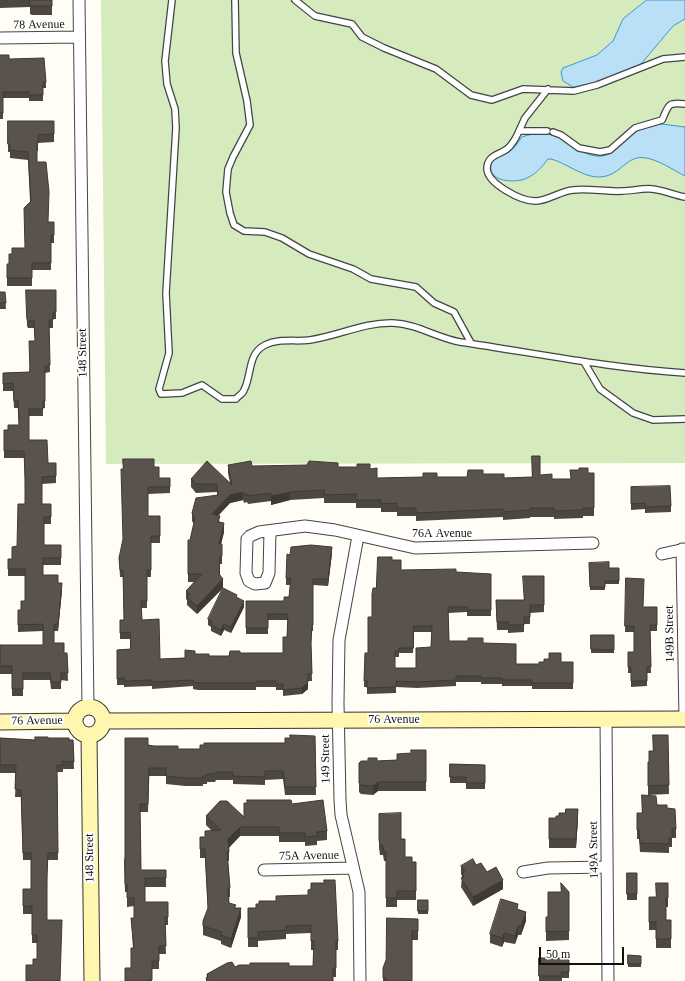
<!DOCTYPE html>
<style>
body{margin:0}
#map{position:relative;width:685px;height:981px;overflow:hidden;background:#fffdf5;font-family:"Times New Roman",serif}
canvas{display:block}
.scale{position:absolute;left:539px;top:947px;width:85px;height:18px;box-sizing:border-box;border:2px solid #111;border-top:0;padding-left:5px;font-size:12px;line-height:14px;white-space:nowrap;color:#111;-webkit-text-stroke:3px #fff;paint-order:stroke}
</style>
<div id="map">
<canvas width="685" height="981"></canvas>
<div class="scale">50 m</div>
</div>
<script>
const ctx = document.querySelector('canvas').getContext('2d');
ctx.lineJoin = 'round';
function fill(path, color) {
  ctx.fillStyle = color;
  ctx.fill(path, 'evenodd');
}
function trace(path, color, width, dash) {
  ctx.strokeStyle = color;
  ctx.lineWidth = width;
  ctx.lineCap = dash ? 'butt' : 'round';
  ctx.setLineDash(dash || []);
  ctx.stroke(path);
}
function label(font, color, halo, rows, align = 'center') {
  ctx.font = font + ' "Times New Roman",serif';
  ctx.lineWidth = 4;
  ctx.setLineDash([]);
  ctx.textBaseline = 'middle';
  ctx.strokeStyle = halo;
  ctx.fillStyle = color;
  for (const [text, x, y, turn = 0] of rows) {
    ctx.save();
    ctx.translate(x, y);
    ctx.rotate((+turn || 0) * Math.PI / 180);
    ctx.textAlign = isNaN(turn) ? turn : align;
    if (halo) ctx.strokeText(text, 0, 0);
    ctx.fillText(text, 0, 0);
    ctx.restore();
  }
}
fill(new Path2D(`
 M101 0H685V463L106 464Z`), '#d5ebbd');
const water = new Path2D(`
 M647 0H685V19L673 26 641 64 619 74 592 83 573 87 563 81 561 72 563 68 597 55 613 41 623 19Z
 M661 124 685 127V176C673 170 659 160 646 158 625 154 621 178 597 177 581 176 566 163 551 159H548C542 167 536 174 527 178 516 184 484 182 492 162 496 155 504 155 510 151 516 147 518 142 522 137 533 133 546 132 558 137 573 144 585 158 603 156 616 154 622 140 632 134 640 128 651 127 661 124Z`);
fill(water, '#b9e0f7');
trace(water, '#3f96cf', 1);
const lane = new Path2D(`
 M172 0 165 61 167 84 175 109 176 128 166 293 169 353 159 389 161 394 182 393 202 385 222 399H236C238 396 243 394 244 390 252 376 247 354 265 345 279 338 295 342 310 340 338 336 365 322 393 323 417 324 437 338 460 342 535 353 609 368 685 373
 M235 0 236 53 247 101 250 125 233 157 228 169 226 192 230 213 234 225 244 231 265 232 282 238 309 254 353 269 371 279 416 287 434 303 454 312 471 343
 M295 0 315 16 352 24 362 37 384 48 436 69 471 95 492 100 523 89 574 91 597 85 663 59 685 57
 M519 131 525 118 548 89
 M547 131H519C516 138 513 144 507 149 499 155 487 155 487 169 488 184 521 201 535 201 548 201 560 191 573 190 589 188 606 192 622 191 632 191 642 188 652 189 663 190 674 195 685 197
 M553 132 561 135 579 148 600 152 610 150 635 128 662 120C669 105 667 102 685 104
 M584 362 600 389 633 413 653 420 685 419`);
const street = new Path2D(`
 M79 0 88 706
 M0 38 79 37
 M270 531 269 573 265 583 255 584 249 581 246 573 247 539 250 536 259 532 305 526 335 530 415 548 593 543
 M358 536 339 640 338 703 340 800 341 815 359 892 360 981
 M682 549 685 719
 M662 554 685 549
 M606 719 608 981
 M264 870 353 868
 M523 872 548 868 607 867`);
const secondary = new Path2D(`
 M75 721a14 14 0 1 1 28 0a14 14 0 1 1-28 0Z
 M103 721 685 719
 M0 722 74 721
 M89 735 92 981`);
trace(lane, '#444', 8);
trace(street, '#444', 13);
trace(secondary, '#333', 17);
trace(lane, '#fff', 5.5);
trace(street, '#fff', 11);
trace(secondary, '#fff6b0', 15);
fill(new Path2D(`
 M0 0H52V15H32L30 14V7L0 8Z
 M0 55 9 59 46 82V88H43V101H29V98H3V119H0Z
 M8 121H54V142L38 143V151H37V162L48 222H54V243H51V270H32V286H7V264H9L12 254 25 248 30 201 28 160 10 158V152H8Z
 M26 290H56V319H53V328H49L50 372 45 373V408H43V416H29V440L48 463H56V483L42 484V504H51V524H44V545H61V565H43V575L58 583 62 590 58 631H54V643L64 653H67L68 681 61 680V689H51L50 680H23V696H12V674H0V645H43V631L18 632V610H21L25 601V576H8V559H12L17 546 25 504V484L24 458H4V430H8L19 425 18 408H14L13 391H3V373L29 372 35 341 34 328H28L27 326Z
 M0 292H5L6 309H0Z
 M228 465 252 466 338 467 370 469 377 478 467 477 483 474 504 478 532 477 540 475 552 479H570L588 473H594V516H583V518L554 519V517H530V518L503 520V517L416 521V516H397V512H381V508H356V503H324V498L290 500 271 505V501L248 504 247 502 244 503 243 500 230 503 218 516 220 523 224 532 221 544H222V564H220V574L223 588 197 614 187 605V600L186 599V591L194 582H188V540H190L194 524 192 521V513L217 495V492L196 493 191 487V479L230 483 228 473Z
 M154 467 159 478H170V493L148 494V516H160V543H151V577H147V608H141L142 620 160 659 185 658 195 654 209 656H229L240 653H283L287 637 288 620H268V634H246V601H284L289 597 290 585H286V578L332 553 328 586 313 585V631H312L311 645 312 681H308V689L302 694 283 696V690H276V687H256V690H198L193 689V686L152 689V686L124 687V685H117V650L130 649V639H120V620H124L123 577H120L119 558Z
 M631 487 671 506V512L645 513V509L631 510Z
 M392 560 401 570 491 574V616H467V612L448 613 449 641 483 643 516 664H539L561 662H573V689H532V686H502V684H481V682H456V686L417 688 396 687V693L367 694V687H364L365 653H368L372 617 376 588ZM414 632H432L431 647 416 668H395V657H399V653H413Z
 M589 563 609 568H619V584H605V590H590Z
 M626 578 643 607H657V631H650L651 673H647V686L631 687V673H628V652H634V632H625Z
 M237 597 244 607 231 633 224 630 221 636 211 631V627L208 625V619Z
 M496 600 544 605V612L530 613V624H524V632L508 633V630H497Z
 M591 635H614V653H591Z
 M668 735 669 794 648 795V762H649L653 751Z
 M315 736 316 795H285L283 779 265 780V785L233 784V780H216L215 782H207V784H203V786H185L166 784V776H149L148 812H140L141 870H166V887H145V902H168V925H165L166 954H159V969H152V981H125L131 968 133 948 131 918H134V906L127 907V892H125L124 861 148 745 178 749H200L285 743Z
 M0 738 35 740 48 738 73 740 74 769H63V772H57L58 860H48L47 883V920H62L33 965 37 959V943H32V914H23V889H31V860H23L21 797H15L16 773H0Z
 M426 750V791H378L373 795 361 794 359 792V763L377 761 397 760 411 753Z
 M450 764 485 765V789H466V783H450Z
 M292 804 327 831V840L317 841V845L305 846V842H279V836H240L229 848V861H228L230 888V897H228L229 903 236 908 241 917 231 948 221 944V941L203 935V921L208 909 205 858H200V837H205L212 831 206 825V816L244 817Z
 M657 805 667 808 676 829V838H672V847H669V853L640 852 639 839H637V830L642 813Z
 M379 814 401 839 405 857 412 862H416V900H397V907H386V861H384L383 855H380L379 848Z
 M549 818H578L576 848H549Z
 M476 865 487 872 503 889 473 906 461 887 462 876 461 874V866Z
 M627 873H637V900H627Z
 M668 883V907H666V920H671V948H656V930H649V897H656Z
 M569 892V940L546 941V917H548Z
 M418 900H428V914H418Z
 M276 901 338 941V950H336V977H333V981H206L207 974 235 967 313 966 314 950H311V933L286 934V939L258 941V947H248V908H256L259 904Z
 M518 909 526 921 521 935H518L515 944 504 942 502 947 490 943V934Z
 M418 919V940H412V981H383V968Z
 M628 955 641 956V967H628Z
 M539 958 569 960V978H562V981H539Z`), '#4d4742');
fill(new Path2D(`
 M243 492V500L230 503 212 522V514L230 495Z
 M290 492V500L271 505V496Z
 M224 523V532L219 552V544Z
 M332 547V553L328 586V579Z
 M223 579V588L197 614V606Z
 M62 583V590L58 631V624Z
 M244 601V607L231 633V627Z
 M224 624V630L221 636V630Z
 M308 682V689L302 694V688Z
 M378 782V791L373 795V786Z
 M578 809V818L576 848V839Z
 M240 827V836L228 848V839Z
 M503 880V889L473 906V897Z
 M241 908V917L231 948V939Z
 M526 912V921L521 935V926Z
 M518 926V935L515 944V936Z
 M504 933V942L502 947V938Z`), '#3f3936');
const building = new Path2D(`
 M30 0H52V6H32L30 5Z
 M0 55H9V59L44 58 46 82H43V95H29V92H3V113H0Z
 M8 121H54V134L38 135V143H37V162H46L49 192 48 222H54V235H51V263H32V278H7V264H9V254H12V248H25L24 208 31 201 28 152 10 150V144H8Z
 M26 290H56V312H53V320H49L50 365 45 366V401H43V409H29V440H47L48 463H56V476L42 477V504H51V517H44V545H61V558H43V575H58V583H62L58 624H54V643H64V653H67L68 673H61V682H51L50 673H23V689H12V666H0V645H43V624L18 625V610H21V601H25V569H8V559H12V547L17 546 18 504H25V477L24 451H4V430H8V425H19L18 401H14L13 383 3 384V373L30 372 29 341H35L34 321H28L27 319Z
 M0 292H5L6 303H0Z
 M532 456H540V475L552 474V479H571L570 470H579V468H588V473H594V508H583V510L554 511V508H530V510L503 512V509L416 513V508H397V503L381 504V500H356V494L324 495V490L290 492 271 496V493L248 496 247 494H244L243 492 230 495 212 514 220 516 218 522 224 523 219 544H222V556H220L219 574 223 579 197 606 187 597 190 594 186 591 202 574H188V540H190L195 518 192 513 196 498 218 495 217 484H196L191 479 207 461 232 485 228 465 251 461 252 466 307 465 309 461 338 463V467H357V464H370V469L377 468V478L423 477V473H437V477H467L468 470H483V474H504V478L532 477Z
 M123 459H154V467H159V478H170V487H148V516H160V536H151V570H147V601H141L142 620 159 619 160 659 185 658V650L195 651V654H209V656H229L230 651H240V653H283V637H287L288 614H268V628H246V601H284V597H289L291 578H286L287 554 290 555 291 547 311 545 332 547 328 579H313V625H312L311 642 312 674H308V682L302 688 283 690V684H276V681H256V683H198L193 682V680L152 682V680L124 681V678L117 679V650L131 649 130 632 120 633V620H124L123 570H120L119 558 123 539 121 469H123Z
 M670 486 671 506 645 507V503L631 504V487Z
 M378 557H392V560H401V570L456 569V572L491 574V610H467V607H448L449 641H468V638H483V643L516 644V664H539V662H544V659H549V653H561V662H573V683H532V680H502V678H481V676H456V680L417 682 396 681V687L367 688V681H364L365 653H368V617H372V594L373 588H376ZM414 626H432L431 647 416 648V668H395V651H399V648H413Z
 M609 562V568H619V581H605V587H590L589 563Z
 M523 576H544V605H530V617H524V625H508V622H497L496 600H524Z
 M626 578 644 579 643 607H657V625H650L651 667H647V681H631V667H628V652H634V626H625Z
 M223 588 237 595 236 597 244 601 231 627 224 624 221 630 211 625 212 621 208 619Z
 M591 635H614V650L591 649Z
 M290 735 315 736 316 787H285L283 771H265V777L233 776V772H216L215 774H207V776H203V778H185L166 776V768H149L148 804H140L141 870H166V878H145V902H168V917H165L166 946H159V961H152V980H147V981H125V968H131V948H134L131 918H134V898H127V884H125V738H148V745L153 746H178V749H200V745H204V743H285V738H290Z
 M653 735H668L669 785 648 786V762H649V751H653Z
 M35 737H48V738H69V740H73L74 762 62 761 63 765H57L58 853H48L47 875V920H62L60 981H26V965H33V959H37V935H32V906H23V889H31V853H23L21 790 15 789 16 765H0V738L35 740Z
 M411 750H426V782H378L373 786 361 785 359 783V763L361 761H368V758H377V761L397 760V754L411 753Z
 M450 764 485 765V783H466V777H450Z
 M642 795 656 796 657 805H667V808L675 809 676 829H672V838H669V844L640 843 639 830H637V813H642Z
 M247 800H291L292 804 323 800 327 831 317 832V836L305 837V833H279V827H240L228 839 229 852H227L230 888H228L229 903 236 905 234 908H241L231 939 221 935 222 932 203 926V921L208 908 205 849H200V837H205V831L221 830 206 816 220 801H227L244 817V803H247Z
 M566 809H578L576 839H549V818H556V816H559V813H565Z
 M401 813V839H405V857H412V862H416V891H397V898H386V852H384L383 846H380L379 839V814Z
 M473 859 476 865 481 863 487 872 496 867 503 880 473 897 461 878 464 877 462 874 465 872 461 866Z
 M627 873H637V894H627Z
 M324 880H335L338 941H336V968H333V981H207L206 978 208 977 207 974 227 963 232 962 235 967 239 965H250V963H289V966H313L314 941H311V925L286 926V930L258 932V938H248V908H256V904H259V901H276V896L308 895V890L311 889V883H324Z
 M561 883 569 892V931L546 932V917H548V892H561Z
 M656 883H668V898H666V920H671V939H656V922H649V897H656Z
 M501 899 518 904 517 909 526 912 521 926H518L515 936 504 933 502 938 490 934Z
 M418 900H428V911H418Z
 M387 918 418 919V931H412V981H386V978H383V968L386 960Z
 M628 955 641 956V964H628Z
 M539 958H562L569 960V972H561L562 976H539Z`);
fill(building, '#5a524d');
trace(building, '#3f3936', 1);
label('12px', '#111', '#fff', [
 ["78 Avenue",39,25,-1],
 ["148 Street",83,353,-91],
 ["76A Avenue",442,534],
 ["149B Street",670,634,-91],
 ["76 Avenue",394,720],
 ["76 Avenue",37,721,-1],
 ["149 Street",326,759,-91],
 ["149A Street",594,850,-91],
 ["75A Avenue",309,856,-1],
 ["148 Street",90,858,-91]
]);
</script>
